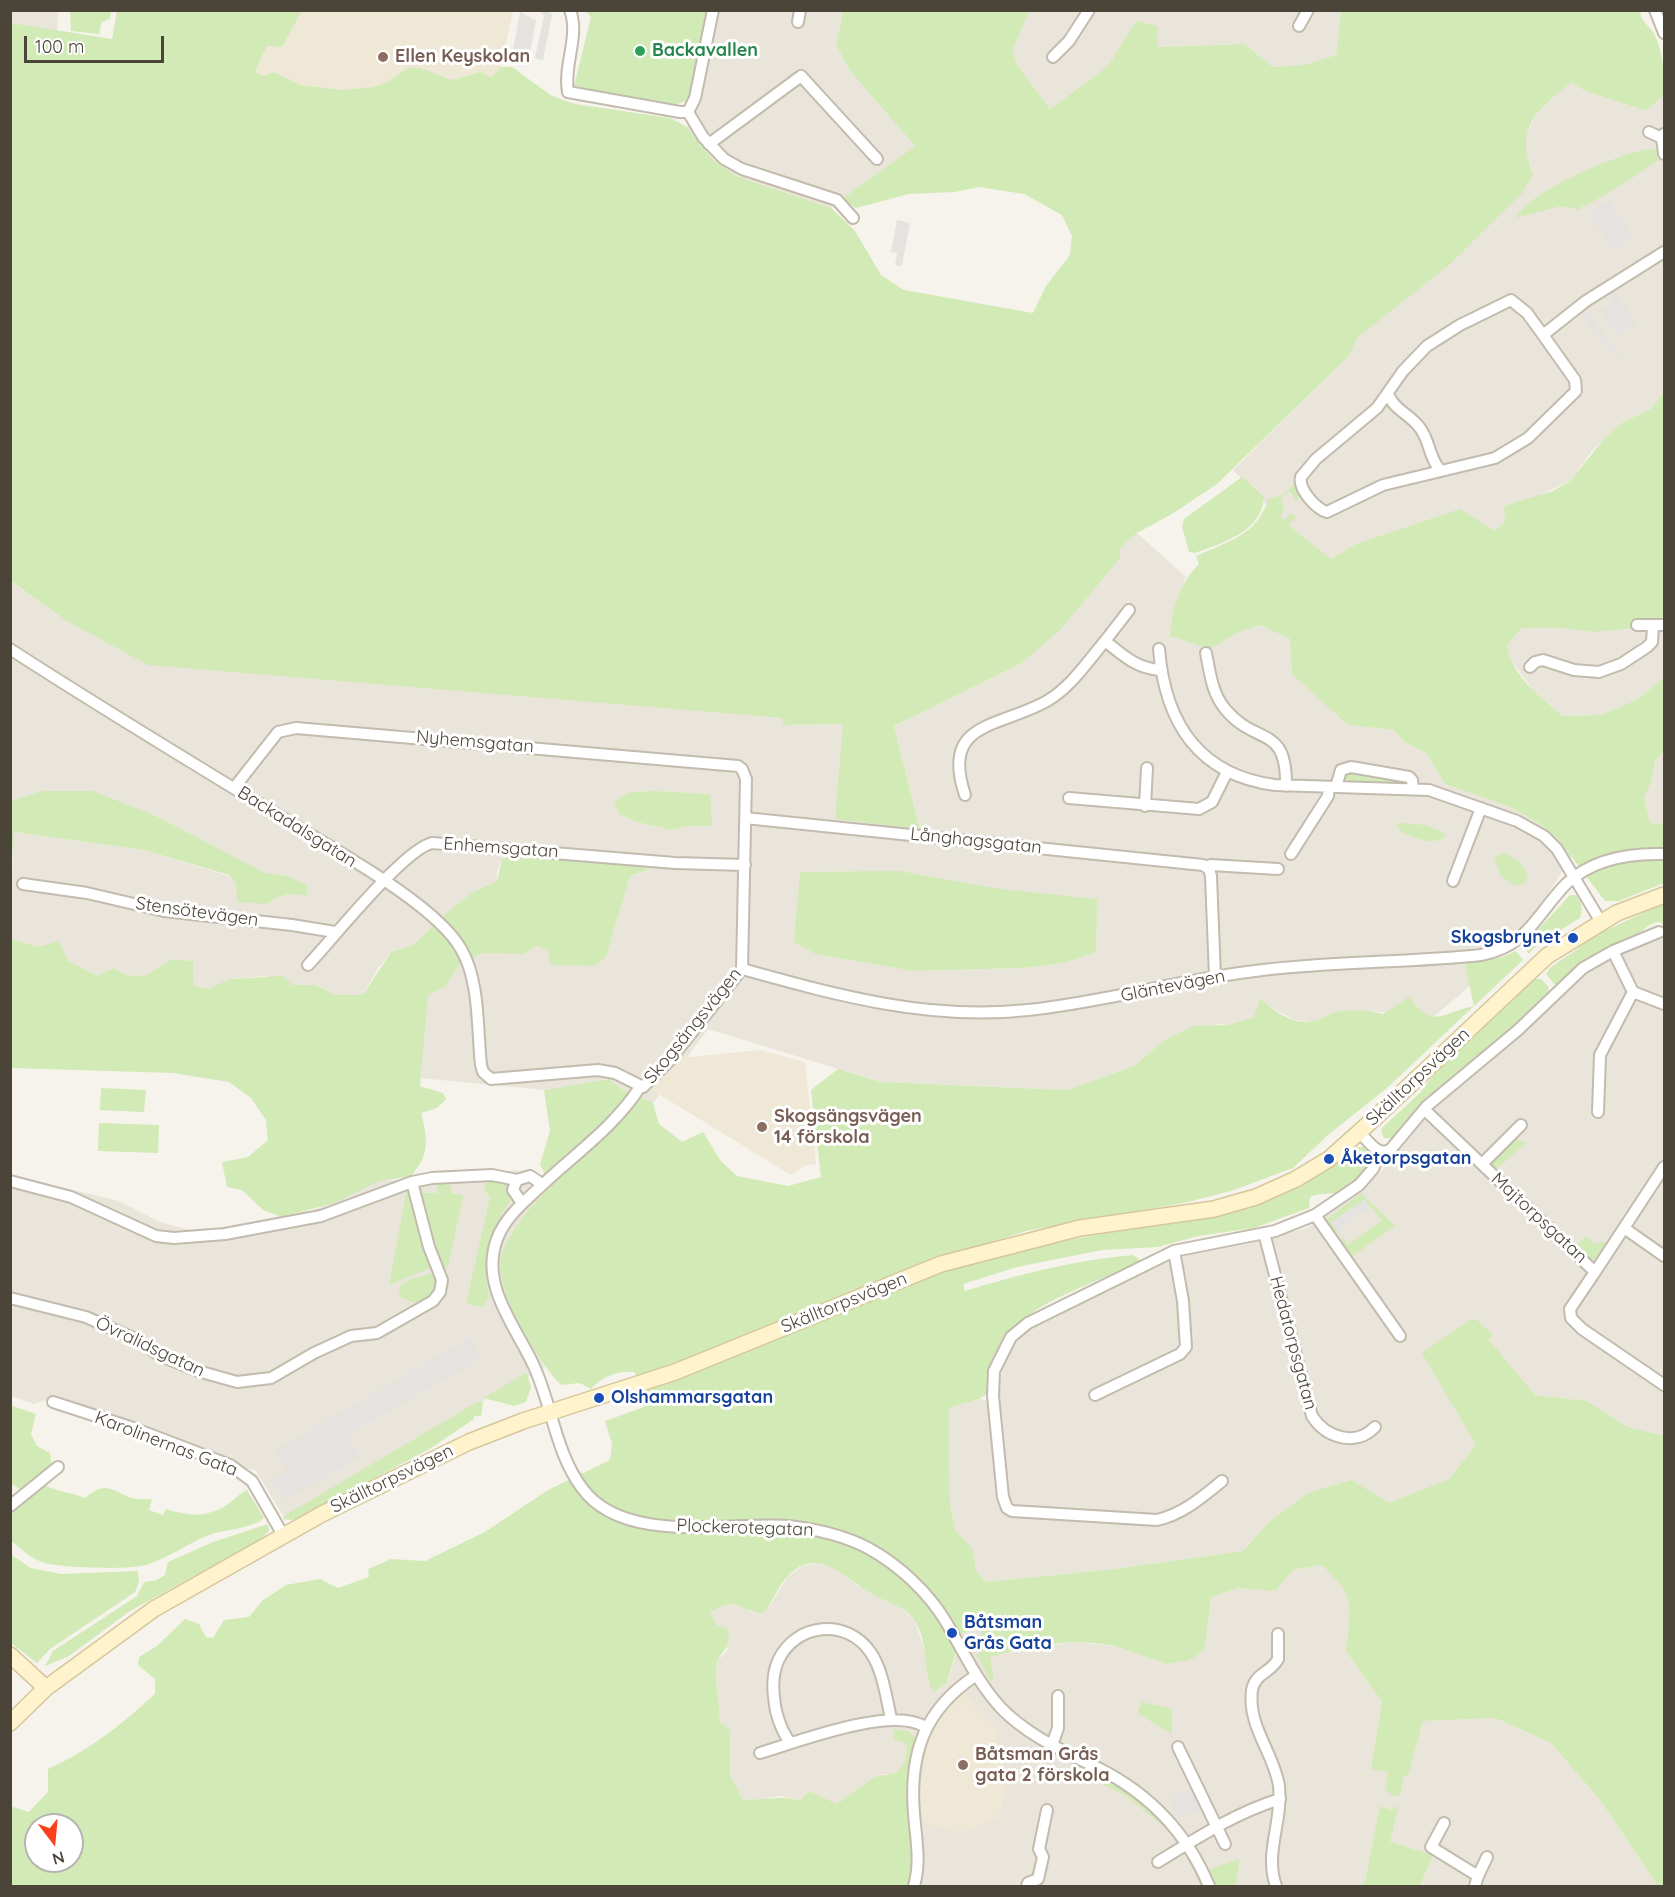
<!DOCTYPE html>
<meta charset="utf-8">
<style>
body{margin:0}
#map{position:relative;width:1675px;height:1897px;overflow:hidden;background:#f6f3ec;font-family:Quicksand,sans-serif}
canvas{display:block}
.frame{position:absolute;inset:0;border:12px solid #4b4439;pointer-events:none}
.north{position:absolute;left:24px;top:1813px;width:60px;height:60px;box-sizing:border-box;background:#fff;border:2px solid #b7b4b0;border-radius:50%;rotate:164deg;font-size:16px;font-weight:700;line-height:24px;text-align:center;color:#4b4439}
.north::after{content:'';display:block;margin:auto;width:21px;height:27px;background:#fc3f1d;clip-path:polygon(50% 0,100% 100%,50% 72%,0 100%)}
.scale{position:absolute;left:24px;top:36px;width:140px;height:27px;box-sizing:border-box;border:3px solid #4b4439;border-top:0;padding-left:8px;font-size:18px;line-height:21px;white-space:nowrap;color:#4b4439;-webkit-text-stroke:4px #fff;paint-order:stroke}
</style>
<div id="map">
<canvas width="1675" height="1897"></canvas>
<div class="frame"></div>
<div class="north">N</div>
<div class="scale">100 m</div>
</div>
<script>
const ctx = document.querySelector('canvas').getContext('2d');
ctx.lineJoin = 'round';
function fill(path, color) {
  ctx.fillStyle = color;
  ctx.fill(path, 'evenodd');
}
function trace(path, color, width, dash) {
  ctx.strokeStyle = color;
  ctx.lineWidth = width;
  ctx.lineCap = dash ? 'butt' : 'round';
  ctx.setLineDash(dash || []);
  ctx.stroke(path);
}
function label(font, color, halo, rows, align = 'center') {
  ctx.font = font + ' Quicksand,sans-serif';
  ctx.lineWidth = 6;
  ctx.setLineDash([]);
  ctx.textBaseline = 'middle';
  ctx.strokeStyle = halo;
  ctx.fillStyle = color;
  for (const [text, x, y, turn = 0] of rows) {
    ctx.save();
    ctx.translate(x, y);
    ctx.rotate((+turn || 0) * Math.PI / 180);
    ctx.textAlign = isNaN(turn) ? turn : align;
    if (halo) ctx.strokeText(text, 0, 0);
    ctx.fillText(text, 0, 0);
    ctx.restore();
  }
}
fill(new Path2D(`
 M10 11H58L57 31 11 23Z
 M717 11H843L836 45 850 71 915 146 831 208 736 176 712 159 687 127 693 114Z
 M1029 11 1341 10V11L1336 55 1303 65 1273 67 1244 44 1158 47 1137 21 1108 66 1050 109 1017 65 1013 50Z
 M1571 81 1585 91 1645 111 1664 95V392L1651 409 1621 423 1591 452 1571 480 1534 498 1494 531 1356 544 1331 559 1293 532 1233 470 1348 357 1358 337 1395 306 1533 174 1525 153 1526 134 1540 108Z
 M1137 533 1186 577 1176 601 1210 649 1237 633 1260 625 1290 639 1348 725 1394 730 1404 742 1426 753 1445 784 1510 807 1540 824 1558 839 1572 855 1530 923 1507 943 1470 986 1432 1018 1420 1013 1340 1011 1313 1022 1295 1020 1270 1007 1254 1017 1228 1025 1218 1024 1163 1041 1134 1066 1067 1090 881 1082 708 1029 653 1103 623 1090 609 1079 544 1090 420 1078 427 995 446 986 459 965 483 953H524L536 946 547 950 606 957 630 876 647 871 643 867 512 855 502 859 497 870V881L473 892 451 909 413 945 391 952 378 968 363 995H335L316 985H292L265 976 229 979 209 989 194 986 193 961 172 959 147 975 129 976 113 968 98 976 38 947 11 939 13 832 144 850 229 876 266 904 276 898 289 894H306L307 885 288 876 265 874 156 816 42 791 11 801 10 581 65 620 537 696 782 718 783 725 843 724 920 828 894 726 1022 663 1120 548ZM656 791 710 794 690 826 671 830 637 822 619 814 628 792ZM800 872 1097 900 1095 952 1064 963 1024 968 912 971 815 954 795 943Z
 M1664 621V678L1636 700 1601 715 1563 716 1533 690 1509 658 1507 645 1522 628H1560L1595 632 1637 628Z
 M1664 751V824L1650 823 1644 798 1652 780 1655 761Z
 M1664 934V1436L1628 1427 1587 1401 1535 1395 1476 1445 1449 1479 1389 1503 1352 1480 1268 1523 1243 1551 1114 1569 986 1582 976 1571 971 1548 956 1531 950 1505 949 1408 979 1399 999 1402 1000 1379 1008 1352 1026 1331 1120 1282 1184 1256 1248 1244 1307 1228 1345 1203 1379 1174 1440 1102 1527 1031 1562 994 1594 968 1629 949Z
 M518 1170 540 1196 510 1238 508 1303 545 1368 461 1413 285 1519 256 1471 58 1396 34 1404 11 1396V1175L119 1201 160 1222 198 1232 314 1210 380 1181Z
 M819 1564 837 1568 857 1585 899 1606 915 1621 927 1658 928 1682 948 1683 961 1633 982 1627 981 1658 1072 1642 1115 1646 1167 1664 1205 1649 1211 1597 1239 1588 1275 1590 1293 1570 1321 1565 1339 1580 1351 1600 1346 1651 1382 1702 1408 1776 1423 1721 1495 1718 1551 1743 1600 1800 1658 1886H1420L1433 1855 1374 1838 1365 1881 1360 1886H1236L1240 1860 1213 1868 1209 1872 1214 1886H909L913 1853 908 1803 909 1731 893 1729 907 1744 905 1762 896 1774H884L864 1784 837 1804 810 1791 800 1800 780 1796 757 1800 742 1799 730 1774V1731L720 1722 716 1673 718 1660 728 1650 710 1612 722 1605 740 1604 751 1612 770 1606 787 1577 804 1565Z`), '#eae5da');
fill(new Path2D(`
 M302 11H513L501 67 491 77 481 72 452 80 421 68 409 67 389 81 373 87 341 90 300 85 274 72 264 76 255 73 267 46 282 47Z
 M760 1050 805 1062 816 1164 807 1165 791 1175 652 1090 680 1058Z
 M964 1693 995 1727 1006 1783 999 1818 960 1833 922 1822 920 1789 930 1729 944 1710Z`), '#efe8d6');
fill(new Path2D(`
 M70 11V10L111 11 110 19 102 22 99 34 71 31Z
 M117 11H302L282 47 267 46 255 72 264 76 274 72 300 85 341 90 373 87 389 81 409 67 421 68 452 80 481 72 491 77 501 67H512L552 96 575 104 670 118 687 127 712 159 736 176 831 208 855 231 881 275 904 290 1033 313 1046 286 1070 255 1072 236 1062 215 1024 194 979 187 955 192 909 194 856 208 842 199 915 146 850 71 836 45 843 11H1029L1013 50 1017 65 1050 109 1108 66 1136 21 1157 26 1158 47 1244 44 1273 67 1303 65 1336 55 1341 11H1640C1641 22 1649 25 1654 34 1664 53 1664 74 1664 95L1646 111 1585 91 1571 82C1537 111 1514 126 1533 174L1522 193 1450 264 1358 337 1348 357 1217 484 1172 514 1137 533 1120 548V558L1061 629 1022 663 894 726 920 829 835 819 843 724 783 725 782 718 148 665 65 620 11 581V23L112 39Z
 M586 11H706L688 100 673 106 574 86 591 17Z
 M1643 150 1655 149 1658 160C1633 179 1609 192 1584 207L1580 206V210L1561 206 1516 218C1531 190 1612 157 1643 150Z
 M1664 392V621L1637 628 1595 632 1560 628H1522L1507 645C1511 676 1540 696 1563 716L1601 715 1636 700 1664 678V751L1655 761 1652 780 1644 798 1650 823 1664 824V883L1619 901H1605L1558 839 1540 824 1510 807 1445 784 1426 753 1404 742 1394 730 1348 725 1292 674 1290 639 1260 625 1237 633 1210 649 1170 636C1172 608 1179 584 1199 564L1196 556C1227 542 1258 535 1268 499L1283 495 1294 485 1303 495 1296 500 1290 491 1281 498 1284 510 1280 516 1284 520 1292 513 1296 518 1288 525 1331 559 1356 544 1460 509 1494 531 1505 522 1504 506 1553 491 1571 480 1604 439 1621 423 1651 409Z
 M1242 477 1264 497C1262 532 1222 543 1195 553L1189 552 1182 527 1184 519Z
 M1343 771 1405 779 1406 783H1344Z
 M42 791H93L156 816 265 873 288 876 307 885V895L289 894 276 898 266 904 237 902 236 883 229 875 144 850 14 832 11 870V801Z
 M656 791 710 794 712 826H690L671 830 637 822 619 814 614 802 629 792Z
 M1403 823 1425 825 1444 832 1445 837C1433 846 1410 838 1398 829V824Z
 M1504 853 1520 862 1528 875 1524 884 1513 885 1500 875 1494 857Z
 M512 855 643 867 648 870 630 876 606 957 594 966 551 965 547 950 536 946 524 954 483 953 459 965 446 986 428 995 420 1086 443 1093 446 1099 437 1108 421 1113C428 1140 430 1154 411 1176L380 1181 334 1203 281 1217 263 1210 242 1190 227 1187 222 1162 248 1157 268 1140 266 1120 251 1098 229 1082 173 1073 11 1068V939L38 947 59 941 68 961 98 976 113 968 129 976 147 975 172 959 193 961 194 986 209 989 229 979 283 976 292 985H316L335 995H363L391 952 413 945 451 909 473 892 497 881 502 859Z
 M899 871 1000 889 1097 899 1096 952 1064 963 1024 968 912 971 815 954 794 942 800 872Z
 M1570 895H1576C1582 902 1583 909 1580 918L1538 944 1529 954 1523 946Z
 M1664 903V926L1660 922C1648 922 1645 931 1636 935 1602 952 1584 958 1556 986L1546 974 1551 967 1579 948V943Z
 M1516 951 1523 960 1387 1088 1328 1135 1293 1168 1231 1191 1188 1202 1026 1231 952 1255H990L1195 1216 1337 1161 1354 1147H1364L1371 1153C1372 1168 1355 1188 1341 1192 1330 1195 1321 1192 1310 1197L1309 1208 1254 1228 1198 1236 1158 1247 1102 1250 1017 1267 963 1284 965 1291C1020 1274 1076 1260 1133 1255L1140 1260C1076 1296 991 1305 987 1394L979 1399 949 1408 950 1505 956 1531 972 1548 976 1571 986 1582 1114 1569 1243 1551 1268 1523 1308 1493 1352 1480 1389 1503 1449 1479 1476 1445 1422 1353 1470 1320 1476 1319 1493 1335 1488 1339 1535 1395 1587 1401 1628 1427 1664 1436V1886H1658L1600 1800 1551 1743 1495 1718 1423 1721 1408 1776H1404L1400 1796H1394L1385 1790 1388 1772 1371 1769 1382 1702 1346 1651C1350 1607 1358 1596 1321 1565L1293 1570 1275 1591 1239 1588 1211 1597 1205 1649 1190 1660 1167 1664 1115 1646 1093 1643 1071 1642 1031 1647 990 1657 994 1677 991 1682 977 1655 981 1651V1627L961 1633 947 1683 933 1692C922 1671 929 1643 915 1621 905 1605 884 1602 869 1592 843 1576 815 1544 785 1579 776 1590 773 1603 763 1613 737 1611 740 1595 710 1612L717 1626 727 1628C733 1650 722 1647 717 1663 714 1676 720 1706 720 1722L730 1730V1774L742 1799C765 1801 777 1795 800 1800L810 1791 837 1804 874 1777 896 1773 905 1762 907 1744 894 1739 893 1729 909 1731 915 1738 908 1803 914 1873 909 1886H11L10 1806 29 1812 48 1792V1769C89 1751 122 1724 155 1694V1679L138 1665 139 1657 157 1646 185 1619 199 1624 206 1637 213 1638 224 1620 249 1617 262 1601 286 1585 320 1579 338 1588 369 1577 368 1569 391 1559 425 1561 485 1532 548 1490 610 1460 612 1444 605 1421 644 1407 641 1381 634 1372C618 1370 601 1377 591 1389L580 1383 561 1385C538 1361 494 1292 501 1258 505 1236 535 1201 551 1186L540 1164 550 1131 544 1090 609 1079 623 1090 653 1103 659 1124 682 1142 703 1132 720 1160 737 1176 788 1186 821 1177 811 1090 838 1069 881 1082 1067 1090 1134 1066 1163 1041 1193 1026 1228 1025 1254 1017 1260 998C1273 1011 1295 1026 1314 1021 1323 1019 1332 1012 1341 1011 1355 1009 1369 1011 1383 1014L1409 997C1432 1030 1441 1013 1474 1006L1465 964 1502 957ZM36 1825H72V1861H36Z
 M1532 979H1541L1548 986 1549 994C1498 1043 1440 1082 1394 1138H1384L1381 1130 1383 1127 1420 1093 1439 1067Z
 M101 1088 146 1090 144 1112 100 1110Z
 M99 1123 159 1125 158 1153 98 1151Z
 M1514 1138 1527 1143 1496 1169 1490 1163Z
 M493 1179 508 1185 510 1201C486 1237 483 1256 489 1298L483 1307 466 1304 490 1197 484 1190 487 1183Z
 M437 1183 450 1185 452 1193 463 1196 448 1267 430 1268 389 1285 407 1188 420 1184 423 1193H437Z
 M1361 1193 1395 1226 1351 1257 1340 1240 1343 1238 1348 1245 1382 1220 1364 1200 1332 1223 1338 1231 1335 1233 1326 1220Z
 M1586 1236 1595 1244 1605 1242 1608 1245 1598 1259 1590 1260 1575 1246Z
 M435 1272 440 1282C431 1301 419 1309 399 1296L400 1286 409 1280Z
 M524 1374H527L531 1387 526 1402 514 1406 484 1398Z
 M477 1402H483L481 1416H474V1419L431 1448 303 1517 291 1520 283 1519 284 1516Z
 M10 1405 36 1414 31 1434 37 1446 50 1453 52 1468 23 1492 14 1485 11 1487Z
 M43 1484C54 1491 70 1492 85 1498 104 1483 108 1487 128 1497 135 1500 145 1499 152 1499L149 1510 163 1515 166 1509C188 1516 206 1518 227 1505 234 1500 240 1493 247 1490L264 1518C251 1529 228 1529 212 1534 189 1542 169 1558 146 1565 129 1570 62 1568 45 1563 31 1559 22 1549 11 1541L10 1509Z
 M268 1524 269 1531 260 1540 130 1611 69 1656 45 1666 53 1651 137 1596 144 1582 157 1580 165 1575 168 1562 213 1542Z
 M10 1554 31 1568 61 1574 138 1571 139 1582 135 1592 50 1649 37 1663 11 1643Z
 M1142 1702 1172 1709V1734L1137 1713Z
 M1077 1764 1137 1797 1166 1825 1164 1827 1128 1797 1073 1769 1071 1766Z
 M1399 1805 1390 1842 1433 1855 1420 1886H1360L1365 1881 1380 1806 1391 1810Z
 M1240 1859 1236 1886H1214L1209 1872 1212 1868Z`), '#d2eab5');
fill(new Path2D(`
 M541 11H549L552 15 543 60 535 58 544 16Z
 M520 12 536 20 529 58 513 50Z
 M1610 201 1632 237 1612 250 1589 214Z
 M897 220 910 223 902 266 895 265 897 253 891 252Z
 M1615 292 1637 323 1618 336 1600 311 1613 302 1609 296Z
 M1586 311 1615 348 1622 353 1619 358 1610 352 1581 315Z
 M1365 1199 1370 1207 1337 1231 1331 1222Z
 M470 1337 482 1358 348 1435 360 1457 284 1501 272 1480 288 1471 276 1450Z
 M1191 1789 1200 1810 1180 1818 1171 1797Z`), '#e5e3e0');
const street = new Path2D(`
 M570 10C580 36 563 65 568 92L680 112H688L695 98 713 10
 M1655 10 1664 33
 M798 22 800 10
 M1299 26 1308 10
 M1053 57 1069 41 1089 10
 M688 112 703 137 724 159 742 169 837 200 853 218
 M1649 132 1662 138
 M1664 134 1662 138 1664 154
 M709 144 801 76 877 159
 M1543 335 1575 380 1576 391 1528 438 1495 458 1383 485 1327 512C1316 509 1298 489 1301 477L1316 459 1377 408 1403 371 1427 346 1460 325 1511 300 1527 313 1543 335 1586 301 1664 252
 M1388 394C1394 410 1410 414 1420 428 1430 441 1429 458 1440 470
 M1637 625H1664
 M1105 641 1129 610
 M10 649C101 708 194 764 286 820 331 848 436 904 461 949 480 981 477 1029 481 1065L483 1072 491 1079 598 1070 615 1073 643 1087 670 1060 742 969 746 779 742 769 738 766 296 728 278 732 234 788
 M1159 649C1165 722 1198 775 1275 785L1429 790 1517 821 1544 836 1557 849 1601 922
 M1206 653C1210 673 1212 694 1226 710 1256 746 1287 724 1286 786
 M1530 667 1535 662 1543 660 1574 670 1599 672 1621 664 1647 647 1652 642 1653 627
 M1336 787 1341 770 1351 767 1409 777 1412 780 1413 789
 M965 795C940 721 999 728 1047 701 1071 687 1088 661 1105 641 1124 656 1136 668 1160 670
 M1069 798 1199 809 1212 802 1227 772
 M1145 806 1147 768
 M745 818 1203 865 1209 869 1211 876 1215 977
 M1291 854 1328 796 1329 787
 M1206 867 1211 865 1278 869
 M1453 881 1481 808
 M23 884 87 893 164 911 292 925 335 932
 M1613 951 1633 992 1664 1004
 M308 965C332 940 403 850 432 843L675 863 745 865
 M742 969C836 995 929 1021 1028 1010 1104 1002 1179 980 1255 971 1330 961 1406 963 1481 955 1528 946 1536 915 1566 884 1592 859 1630 853 1664 854
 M640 1087C615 1126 575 1154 541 1186 524 1202 505 1217 497 1239 480 1285 514 1324 533 1364 552 1404 555 1452 582 1488 623 1545 727 1522 788 1526 816 1529 843 1535 868 1548 899 1565 928 1592 946 1622 964 1652 977 1682 1001 1708 1028 1736 1064 1751 1098 1768 1150 1794 1187 1833 1209 1886
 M1425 1110 1595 1272 1664 1167
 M1598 1112 1600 1055 1633 992
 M1359 1132C1369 1141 1378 1158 1391 1149L1427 1106 1518 1030 1583 968 1613 951 1659 932
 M1482 1164 1521 1125
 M10 1181 71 1197 156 1236 174 1238 225 1234 321 1216 412 1182 432 1178 492 1175 517 1180
 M522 1203 513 1190 517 1180 530 1176 542 1184
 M1315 1215 1400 1336
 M1624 1228 1664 1256
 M1264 1233 1312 1416C1326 1438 1356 1447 1375 1427
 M1595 1272 1570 1309 1571 1318 1582 1329 1664 1385
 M10 1298 86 1317 135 1339 159 1355 198 1371 237 1382 271 1378 314 1353 351 1336 377 1333 433 1301 440 1292 442 1280 429 1247 412 1182
 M1095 1395 1180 1354 1186 1347 1183 1301 1174 1251
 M53 1402 133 1428 230 1465 252 1481 283 1535
 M1222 1481C1201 1498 1183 1514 1157 1520L1012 1511 1007 1508 1003 1497 993 1396 994 1371 1011 1337 1028 1323 1174 1251 1275 1231 1315 1215 1359 1185 1373 1169 1380 1152
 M10 1506 58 1467
 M791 1743C783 1735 779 1722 776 1711 773 1694 771 1677 778 1661 795 1623 847 1617 871 1653 883 1671 886 1697 891 1718
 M1052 1745 1058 1728V1696
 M1178 1747 1225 1844
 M760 1753C797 1742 893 1705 925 1727
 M1444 1823 1431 1847 1478 1876 1475 1886
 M1158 1862C1197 1838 1235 1813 1280 1799
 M1478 1876 1487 1857
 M914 1886C921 1862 916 1839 914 1814 909 1754 924 1710 975 1676
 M1027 1886 1028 1883 1038 1879 1043 1857 1039 1849 1047 1810
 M1276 1886C1264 1853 1283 1821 1279 1786 1274 1753 1247 1726 1252 1690 1255 1673 1272 1672 1278 1659V1634`);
const secondary = new Path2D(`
 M10 1655 46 1688
 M10 1723 46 1688 154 1609 322 1514 469 1442 523 1421 675 1372 941 1264 1080 1228 1214 1209 1256 1197 1296 1179 1329 1159 1377 1116 1547 956 1617 913 1664 895`);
trace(street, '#c2bbae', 14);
trace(secondary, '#d6c79b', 18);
trace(street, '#fff', 10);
trace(secondary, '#fff3cd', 15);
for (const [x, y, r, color] of [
 [640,51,6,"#2e9e5b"],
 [383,57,6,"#8d6e63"],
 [1573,938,6,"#1a4fb4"],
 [762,1127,6,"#8d6e63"],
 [1329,1159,6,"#1a4fb4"],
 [599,1398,6,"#1a4fb4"],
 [952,1633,6,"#1a4fb4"],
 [963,1765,6,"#8d6e63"]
]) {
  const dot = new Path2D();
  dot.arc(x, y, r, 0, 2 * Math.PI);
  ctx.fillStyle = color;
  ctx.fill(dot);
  trace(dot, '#fff', 2);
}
label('bold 18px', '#27864d', '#fff', [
 ["Backavallen",652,51]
], 'left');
label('bold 18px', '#785e54', '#fff', [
 ["Ellen Keyskolan",395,57],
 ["Skogsängsvägen",774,1117],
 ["14 förskola",774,1138],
 ["Båtsman Grås",975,1755],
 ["gata 2 förskola",975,1776]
], 'left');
label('18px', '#4b4439', '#fff', [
 ["Nyhemsgatan",475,742,5],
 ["Backadalsgatan",297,827,32],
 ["Långhagsgatan",976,841,6],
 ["Enhemsgatan",501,848,4],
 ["Stensötevägen",197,912,8],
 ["Gläntevägen",1173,986,-11],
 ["Skogsängsvägen",693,1026,-51],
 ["Skälltorpsvägen",1418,1077,-43],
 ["Majtorpsgatan",1539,1218,43],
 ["Skälltorpsvägen",844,1303,-22],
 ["Hedatorpsgatan",1293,1343,75],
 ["Övralidsgatan",150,1347,25],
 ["Karolinernas Gata",166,1444,21],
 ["Skälltorpsvägen",392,1479,-26],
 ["Plockerotegatan",745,1528,2]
]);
label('bold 18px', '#164399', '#fff', [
 ["Skogsbrynet",1561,938,"right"],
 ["Åketorpsgatan",1341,1159],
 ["Olshammarsgatan",611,1398],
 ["Båtsman",964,1623],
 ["Grås Gata",964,1644]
], 'left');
</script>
